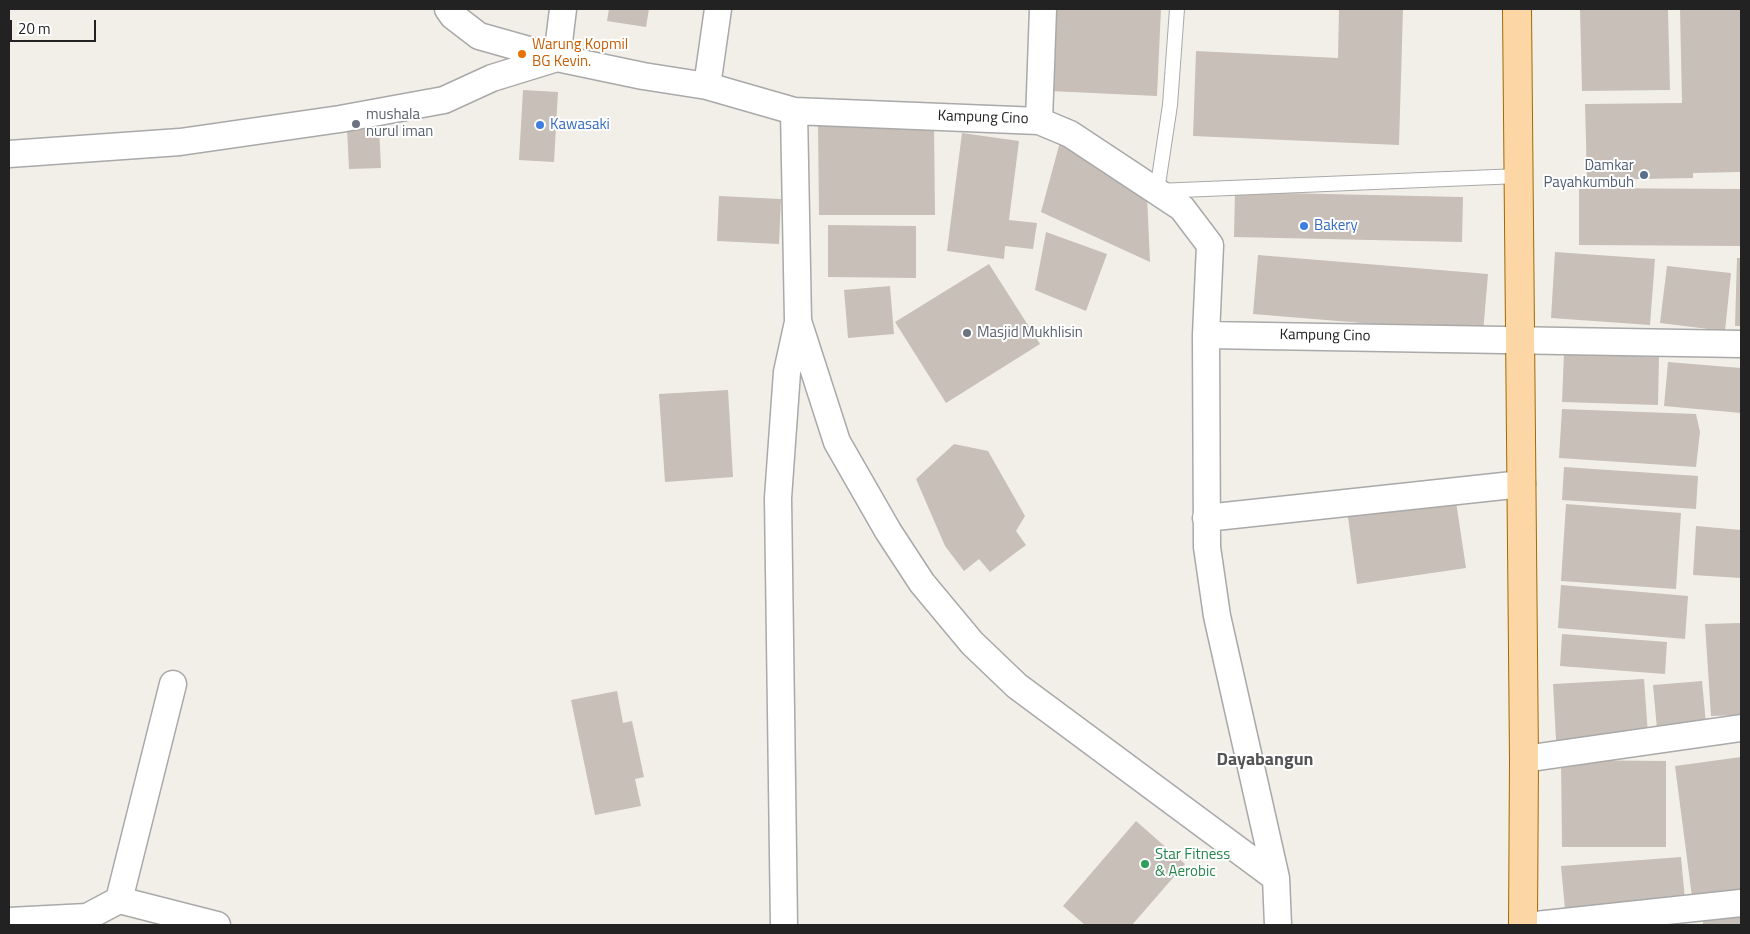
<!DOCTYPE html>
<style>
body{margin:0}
#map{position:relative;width:1750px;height:934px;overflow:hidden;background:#f2efe9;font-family:"Titillium Web",sans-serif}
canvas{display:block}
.frame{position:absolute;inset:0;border:10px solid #222;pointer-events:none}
.scale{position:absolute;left:10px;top:20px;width:86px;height:22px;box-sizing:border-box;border:2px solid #222;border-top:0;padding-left:6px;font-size:15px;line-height:18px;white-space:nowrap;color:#222;-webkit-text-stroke:4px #fff;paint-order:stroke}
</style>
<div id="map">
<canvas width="1750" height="934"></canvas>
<div class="frame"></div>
<div class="scale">20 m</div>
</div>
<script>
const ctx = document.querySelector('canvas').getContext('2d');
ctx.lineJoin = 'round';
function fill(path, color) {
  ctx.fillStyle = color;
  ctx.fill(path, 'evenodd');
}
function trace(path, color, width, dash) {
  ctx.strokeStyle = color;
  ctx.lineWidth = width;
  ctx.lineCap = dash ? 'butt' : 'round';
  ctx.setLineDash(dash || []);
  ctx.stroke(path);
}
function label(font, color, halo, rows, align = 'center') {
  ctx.font = font + ' "Titillium Web",sans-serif';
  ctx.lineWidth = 4;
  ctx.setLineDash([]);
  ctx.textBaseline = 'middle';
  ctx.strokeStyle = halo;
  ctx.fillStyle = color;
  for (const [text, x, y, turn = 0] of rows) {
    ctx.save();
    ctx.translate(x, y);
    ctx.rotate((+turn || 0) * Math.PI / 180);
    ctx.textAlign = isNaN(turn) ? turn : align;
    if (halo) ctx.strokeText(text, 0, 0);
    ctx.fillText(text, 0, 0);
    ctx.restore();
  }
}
fill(new Path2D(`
 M609 9H649L646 27 607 21Z
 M1052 9H1161L1157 96 1049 91Z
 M1339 9H1403L1399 145 1193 136 1196 51 1338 58Z
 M1580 9H1668L1670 90 1582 91Z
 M1680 9H1741V172L1693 173V178L1587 180 1585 104 1682 103Z
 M523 90 558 92 554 162 519 160Z
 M934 121 935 215H819L818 122Z
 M379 126 381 168 349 169 347 128Z
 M962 133 1019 141 1009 220 1037 223 1033 249 1005 246 1004 259 947 251Z
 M1060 142 1147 195 1150 262 1041 212Z
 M1579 188 1741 189V246L1579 245Z
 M1235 192 1463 197 1462 242 1234 237Z
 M719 196 781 199 779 244 717 241Z
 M828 225 916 226V278L828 277Z
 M1046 232 1107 254 1086 311 1035 290Z
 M1555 252 1655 259 1650 325 1551 318Z
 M1258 255 1488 274 1483 333 1253 314Z
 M1737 258H1741V326H1735Z
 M989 264 1040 344 946 403 895 322Z
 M1667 266 1731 273 1725 331 1660 323Z
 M890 286 894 334 848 338 844 290Z
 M1564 353 1659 357 1658 405 1562 402Z
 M1668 362 1741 368V413L1664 406Z
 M728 390 733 477 665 482 659 394Z
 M1562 409 1696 414 1700 432 1696 467 1559 458Z
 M954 444 988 451 1025 516 1016 531 1026 545 990 572 979 559 964 571 945 546 916 479Z
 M1564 467 1698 476 1696 509 1562 500Z
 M1455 495 1466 568 1357 584 1347 510Z
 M1566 504 1681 513 1676 589 1561 581Z
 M1696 526 1741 530V578L1693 575Z
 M1561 585 1688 596 1685 639 1558 628Z
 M1741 623V715L1711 716 1705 624Z
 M1562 634 1667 642 1665 674 1560 666Z
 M1644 679 1648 734 1556 740 1553 684Z
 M1702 681 1706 724 1657 729 1653 685Z
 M617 691 623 723 632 721 644 777 635 779 641 806 595 815 571 700Z
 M1741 757V891L1692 897 1675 766Z
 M1561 760 1666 761V847H1562Z
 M1136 821 1185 864 1132 925H1085L1063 906Z
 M1681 857 1685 900 1565 909 1561 866Z
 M1741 914V925H1703V915Z`), '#c7bfb8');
const lane = new Path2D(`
 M1177 9 1170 105 1157 191 1519 176`);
const street = new Path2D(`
 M448 9 453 16 479 36 557 58 643 76 707 86 794 111 1039 121 1070 134 1182 208 1210 245 1206 335 1741 344
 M707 86 718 9
 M794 111 798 321 837 442 888 531 922 583 972 643 1017 686 1276 878 1278 925
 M1039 121 1043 9
 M9 154 180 142 340 119 444 100 492 78 557 58 563 9
 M1206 335 1207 547 1217 616 1276 878
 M1206 518 1522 484
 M1524 759 1741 728
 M119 900 173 684
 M9 921 87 917 119 900 217 925
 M784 925 778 498 787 372 798 322
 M1536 925 1741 903`);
const primary = new Path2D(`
 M1517 9 1524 759 1523 925`);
trace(lane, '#a9a9a9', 16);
trace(street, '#a9a9a9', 29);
trace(primary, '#a06b00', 30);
trace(lane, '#fff', 14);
trace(street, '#fff', 26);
trace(primary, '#fcd6a4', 28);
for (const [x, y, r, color] of [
 [522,54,5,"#e8710a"],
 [356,124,5,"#6b7280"],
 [540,125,5,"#3f7fe0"],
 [1644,175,5,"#5c6f8a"],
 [1304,226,5,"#3f7fe0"],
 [967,333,5,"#6b7280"],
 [1145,864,5,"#2e9e5b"]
]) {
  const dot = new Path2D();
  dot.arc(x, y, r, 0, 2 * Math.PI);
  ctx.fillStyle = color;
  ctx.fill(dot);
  trace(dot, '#fff', 2);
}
label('15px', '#c56008', '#fff', [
 ["Warung Kopmil",532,45],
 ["BG Kevin.",532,62]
], 'left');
label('15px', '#5b616d', '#fff', [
 ["mushala",366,115],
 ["nurul iman",366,132],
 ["Masjid Mukhlisin",977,333]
], 'left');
label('15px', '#222', '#fff', [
 ["Kampung Cino",983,118,2],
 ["Kampung Cino",1325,336,1]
]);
label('15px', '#366cbe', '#fff', [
 ["Kawasaki",550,125],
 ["Bakery",1314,226]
], 'left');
label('15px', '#4e5e75', '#fff', [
 ["Damkar",1634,166],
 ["Payahkumbuh",1634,183]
], 'right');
label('15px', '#27864d', '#fff', [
 ["Star Fitness",1155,855],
 ["& Aerobic",1155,872]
], 'left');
label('bold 18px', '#555', '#fff', [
 ["Dayabangun",1265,761]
]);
</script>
